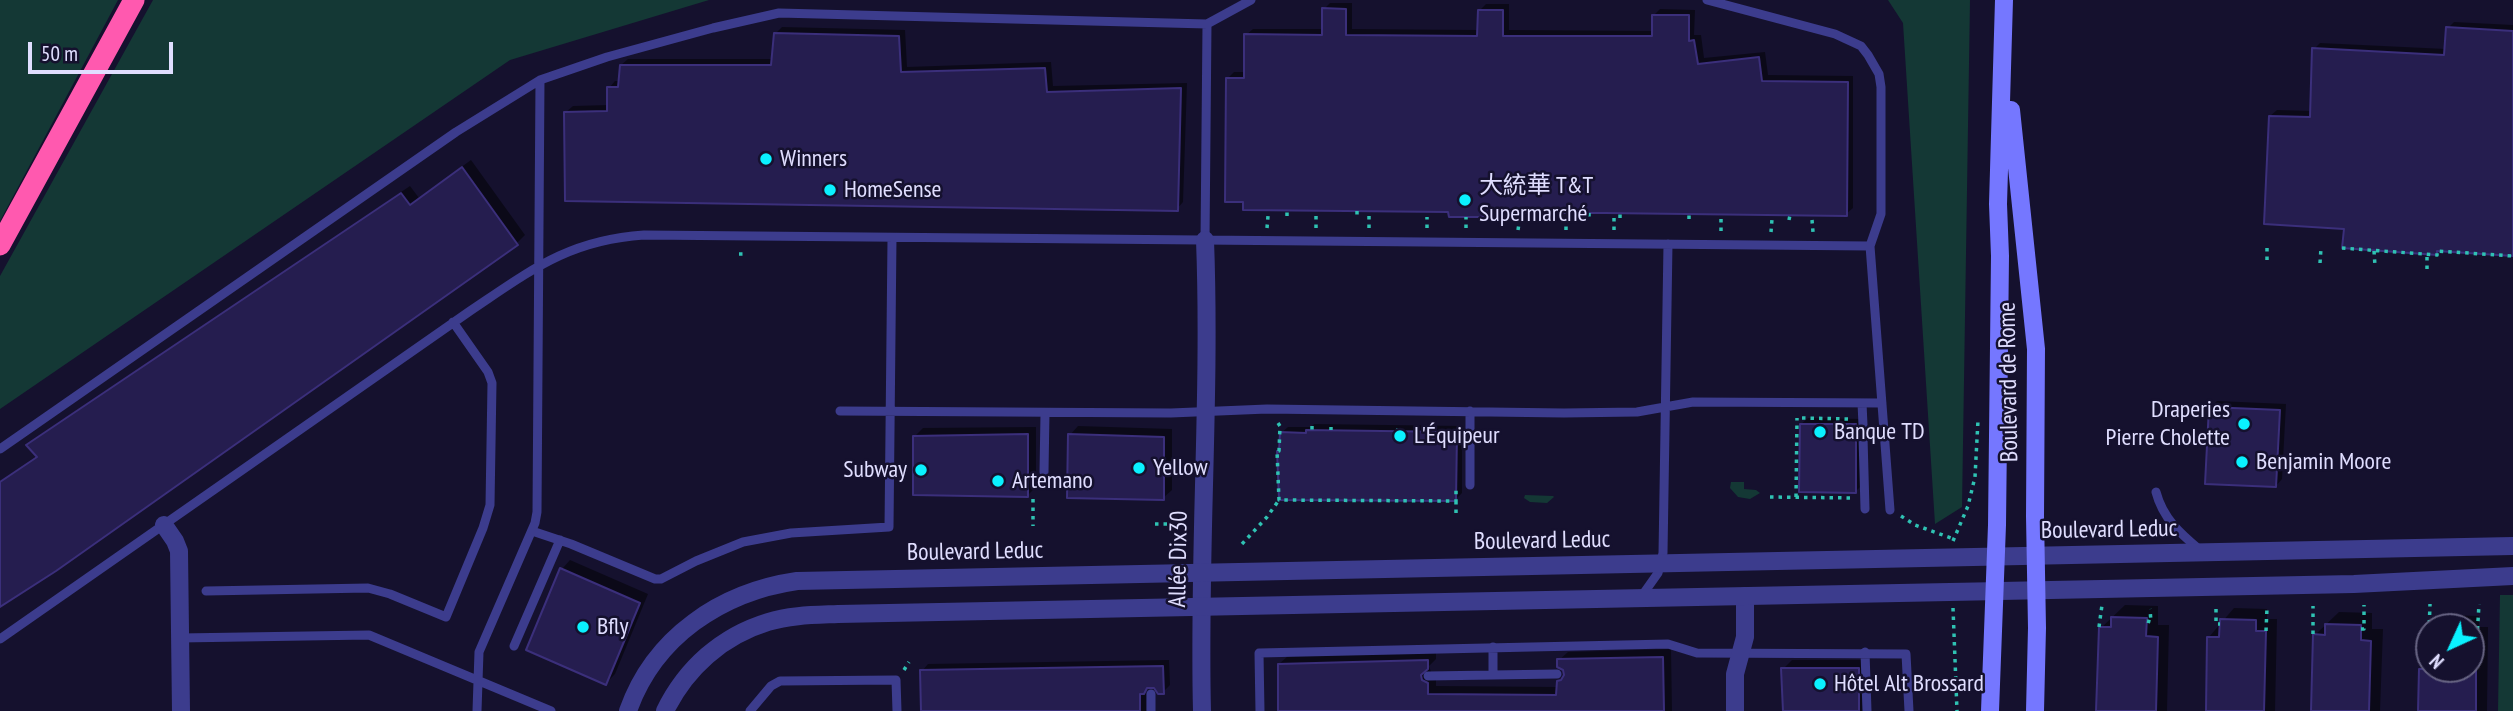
<!DOCTYPE html>
<meta charset="utf-8">
<style>
body{margin:0}
#map{position:relative;width:2513px;height:711px;overflow:hidden;background:#15112e;font-family:"PT Sans Narrow",sans-serif}
canvas{display:block}
.north{position:absolute;left:2415px;top:613px;width:70px;height:70px;box-sizing:border-box;background:#15112e;border:2px solid #666382;border-radius:50%;rotate:225deg;font-size:19px;font-weight:700;line-height:28px;text-align:center;color:#e0deff}
.north::after{content:'';display:block;margin:auto;width:24px;height:32px;background:#0af1ff;clip-path:polygon(50% 0,100% 100%,50% 72%,0 100%)}
.scale{position:absolute;left:28px;top:42px;width:145px;height:32px;box-sizing:border-box;border:4px solid #e0deff;border-top:0;padding-left:9px;font-size:21px;line-height:24px;white-space:nowrap;color:#e0deff;-webkit-text-stroke:5px #15112e;paint-order:stroke}
</style>
<div id="map">
<canvas width="2513" height="711"></canvas>
<div class="north">N</div>
<div class="scale">50 m</div>
</div>
<script>
const ctx = document.querySelector('canvas').getContext('2d');
ctx.lineJoin = 'round';
function fill(path, color) {
  ctx.fillStyle = color;
  ctx.fill(path, 'evenodd');
}
function trace(path, color, width, dash) {
  ctx.strokeStyle = color;
  ctx.lineWidth = width;
  ctx.lineCap = dash ? 'butt' : 'round';
  ctx.setLineDash(dash || []);
  ctx.stroke(path);
}
function label(font, color, halo, rows, align = 'center') {
  ctx.font = font + ' "PT Sans Narrow","Noto Sans SC",sans-serif';
  ctx.lineWidth = 5;
  ctx.setLineDash([]);
  ctx.textBaseline = 'middle';
  ctx.strokeStyle = halo;
  ctx.fillStyle = color;
  for (const [text, x, y, turn = 0] of rows) {
    ctx.save();
    ctx.translate(x, y);
    ctx.rotate((+turn || 0) * Math.PI / 180);
    ctx.textAlign = isNaN(turn) ? turn : align;
    if (halo) ctx.strokeText(text, 0, 0);
    ctx.fillText(text, 0, 0);
    ctx.restore();
  }
}
fill(new Path2D(`
 M0 0H118L0 221Z
 M153 0H709L510 60 0 409V276Z
 M1888 0H1970L1962 507 1935 524 1903 23Z
 M1731 482H1744V489L1756 490 1760 493 1750 499 1738 497 1730 488Z
 M1525 495 1553 496 1554 497 1547 503 1530 502 1524 498Z
 M2500 595H2513V711H2498Z`), '#143835');
fill(new Path2D(`
 M1330 3H1352V29L1479 30 1480 10 1486 4H1509V30L1654 31V15L1660 9 1695 10 1694 35H1701L1704 58 1765 52 1768 75 1853 76V208L1846 214 1494 211 1490 215 1450 210 1227 79 1234 72H1246V35L1253 29H1324V9Z
 M2454 22 2513 25V254L2440 250 2436 253 2346 228 2270 116 2277 110 2312 111 2314 49 2320 43 2446 49 2448 28Z
 M782 27 905 30 907 67 1051 62 1053 86 1187 83 1183 202 1177 209 566 112 573 106 609 105V88L615 81H620L621 65 628 59H773L776 33Z
 M471 160 525 235 517 243 96 541 0 596V481L38 455 29 445 37 437 410 186 419 198Z
 M2217 401 2286 404 2282 479 2276 486 2210 408Z
 M1808 418 1862 419V485L1856 491 1801 424Z
 M1314 424 1462 426V493L1455 500 1281 433 1288 427H1311Z
 M1078 426 1172 429V490L1163 498 1070 435Z
 M1036 427V487L1028 495 915 436 923 428Z
 M570 560 648 594 615 674 606 683 562 569Z
 M2125 605 2158 606V625H2169L2167 711H2098L2101 628Z
 M2234 608 2267 609V619H2277L2275 711H2208L2209 637Z
 M2339 612 2372 613V629H2383L2380 711H2313L2315 635Z
 M2446 615 2479 616V627H2488L2487 711H2420L2422 638 2429 631V669H2471V627H2433Z
 M1671 649 1672 711H1280L1279 664 1288 656 1436 652V659L1429 666 1431 672 1436 674V686L1558 687V682L1566 675 1559 660 1568 652Z
 M1169 660 1170 685 1163 692 1150 685 1146 689V711H922V671L928 664Z
 M1792 660H1866L1867 711H1784L1783 669Z`), '#0007');
const building = new Path2D(`
 M1322 8 1346 9V35L1477 36 1478 10H1503V36H1652V15H1689V41L1694 40 1698 64 1759 57 1762 81 1848 82 1847 216 1605 213H1491V217H1449L1448 212 1243 210V202H1225L1226 78H1244V34L1322 35Z
 M2446 27 2513 31V256L2437 251V255L2342 248 2344 229 2264 224 2269 116 2310 117 2312 48 2444 55Z
 M774 33 899 36 901 72 1045 68 1047 92 1181 88 1178 211 565 201 564 112 607 111V87H618L620 65H771Z
 M462 167 518 245 56 571 0 607V482L37 457 26 445 401 193 410 205Z
 M2209 407 2280 410 2276 487 2205 484Z
 M1800 424H1856V493L1799 492Z
 M1306 430 1457 432 1456 501 1279 500 1277 451H1279L1280 432 1306 433Z
 M1028 434V497L913 495V436Z
 M1068 434 1164 437V500L1067 498Z
 M560 568 640 603 606 685 526 650Z
 M2111 617 2147 618 2146 636 2158 637 2156 711H2096L2099 627H2111Z
 M2220 619 2256 620V631H2266L2264 711H2206L2207 637H2219Z
 M2325 624 2361 625V640L2371 641 2369 711H2311L2313 634 2325 635Z
 M1663 657 1664 711H1278V664L1428 660V669L1421 675 1422 680 1428 683V694L1556 695 1557 681 1561 680 1564 675 1563 670 1557 667V659Z
 M1163 666 1164 694H1158L1154 688H1147L1144 694H1140V711H921L920 670Z
 M1781 668H1859V711H1783Z
 M2419 669H2476V711H2418Z`);
fill(building, '#251d4f');
trace(building, '#3b2f7b', 2);
trace(new Path2D(`
 M1357 211V216
 M1589 213V218
 M1287 216V210
 M1542 218V213
 M1566 218V230
 M1614 218V231
 M1620 218V213
 M1689 219V214
 M1789 220 1790 215
 M1812 220 1813 232
 M1267 228 1268 216
 M1316 228V216
 M1369 228V216
 M1427 228V217
 M1466 228V217
 M1518 230 1520 217
 M1721 231V219
 M1771 232 1772 219
 M2342 248 2437 255V251L2513 256
 M2374 251 2375 266
 M739 254H745
 M2267 260V245
 M2320 263 2321 248
 M2427 269V254
 M1802 418 1850 419
 M1278 423 1280 426 1279 451H1277L1279 500 1456 501V488
 M1312 426V430
 M1398 428V430
 M1331 430V427
 M1770 497 1852 498
 M1796 497 1797 418
 M1033 499V526
 M1456 501V516
 M1901 516 1915 525 1951 538
 M1155 524H1168
 M1953 541 1968 506 1975 477 1978 420
 M1242 544 1267 517 1279 500
 M1953 608 1957 711
 M2216 609V624H2220
 M2147 621 2151 622 2150 609
 M2099 627 2102 605
 M2361 629H2364V605
 M2266 631 2267 608
 M2429 632 2430 604
 M2313 634V606
 M2477 638 2479 604
 M904 670 909 662`), '#2fc2b3', 3.5, [3.5, 5]);
trace(new Path2D(`
 M1707 0 1835 34 1861 46 1868 55 1879 74 1881 87V214L1870 246 1890 510
 M1205 240 1207 24
 M1862 403 1863 425
 M840 411 1171 413 1267 409 1564 413 1637 412 1693 402 1882 403
 M1863 437 1865 509
 M0 449 456 132 540 80 607 57 713 28 779 13 1207 24 1251 0
 M1044 472 1045 413
 M1470 485V411
 M2156 492C2163 519 2181 534 2201 551
 M532 531 571 544 655 579H661L696 561 743 542 791 533 889 527 892 238
 M206 591 368 588 390 594 446 617 483 528 490 505 492 383 488 372 453 322
 M1641 597 1658 573 1663 553 1668 244
 M180 638 369 635 551 711
 M0 639 470 311C530 271 568 240 644 235L1870 246
 M514 646 560 540
 M1865 652 1867 711
 M1493 675V647
 M1428 676 1557 674
 M1151 694V711
 M477 711 479 652 535 523 537 512 540 80
 M750 711 771 686 780 681 896 680 897 711
 M1260 711 1259 653 1668 644 1697 653 1906 654 1909 711`), '#3c3c8d', 9);
trace(new Path2D(`
 M164 525 175 541 179 551 181 711
 M1202 711C1198 554 1211 397 1205 240
 M1735 711V674L1745 637V596`), '#3c3c8d', 18);
trace(new Path2D(`
 M628 711C654 637 721 592 797 581L2513 546
 M665 711C686 668 722 636 768 622 790 615 815 615 838 614L2354 584 2513 576`), '#3c3c8d', 18);
trace(new Path2D(`
 M2011 110 2036 349 2035 516 2037 628 2035 711
 M1990 711 1997 525 2000 256 1998 204 2004 0`), '#7577ff', 18);
trace(new Path2D(`
 M0 245 134 0`), '#ff59af', 21);
for (const [x, y, r, color] of [
 [766,159,7,"#0af1ff"],
 [830,190,7,"#0af1ff"],
 [1465,200,7,"#0af1ff"],
 [2244,424,7,"#0af1ff"],
 [1820,432,7,"#0af1ff"],
 [1400,436,7,"#0af1ff"],
 [2242,462,7,"#0af1ff"],
 [1139,468,7,"#0af1ff"],
 [921,470,7,"#0af1ff"],
 [998,481,7,"#0af1ff"],
 [583,627,7,"#0af1ff"],
 [1820,684,7,"#0af1ff"]
]) {
  const dot = new Path2D();
  dot.arc(x, y, r, 0, 2 * Math.PI);
  ctx.fillStyle = color;
  ctx.fill(dot);
  trace(dot, '#15112e', 2.5);
}
label('24px', '#e0deff', '#15112e', [
 ["Winners",780,159],
 ["大統華 T&T",1479,186],
 ["Supermarché",1479,214],
 ["HomeSense",844,190],
 ["Draperies",2230,410,"right"],
 ["Pierre Cholette",2230,438,"right"],
 ["Banque TD",1834,432],
 ["L'Équipeur",1414,436],
 ["Benjamin Moore",2256,462],
 ["Yellow",1153,468],
 ["Subway",907,470,"right"],
 ["Artemano",1012,481],
 ["Bfly",597,627],
 ["Hôtel Alt Brossard",1834,684]
], 'left');
label('24px', '#e0deff', '#15112e', [
 ["Boulevard de Rome",2009,382,-91],
 ["Boulevard Leduc",2109,530,-1],
 ["Boulevard Leduc",1542,541,-1],
 ["Boulevard Leduc",975,552,-1],
 ["Allée Dix30",1179,559,-89]
]);
</script>
